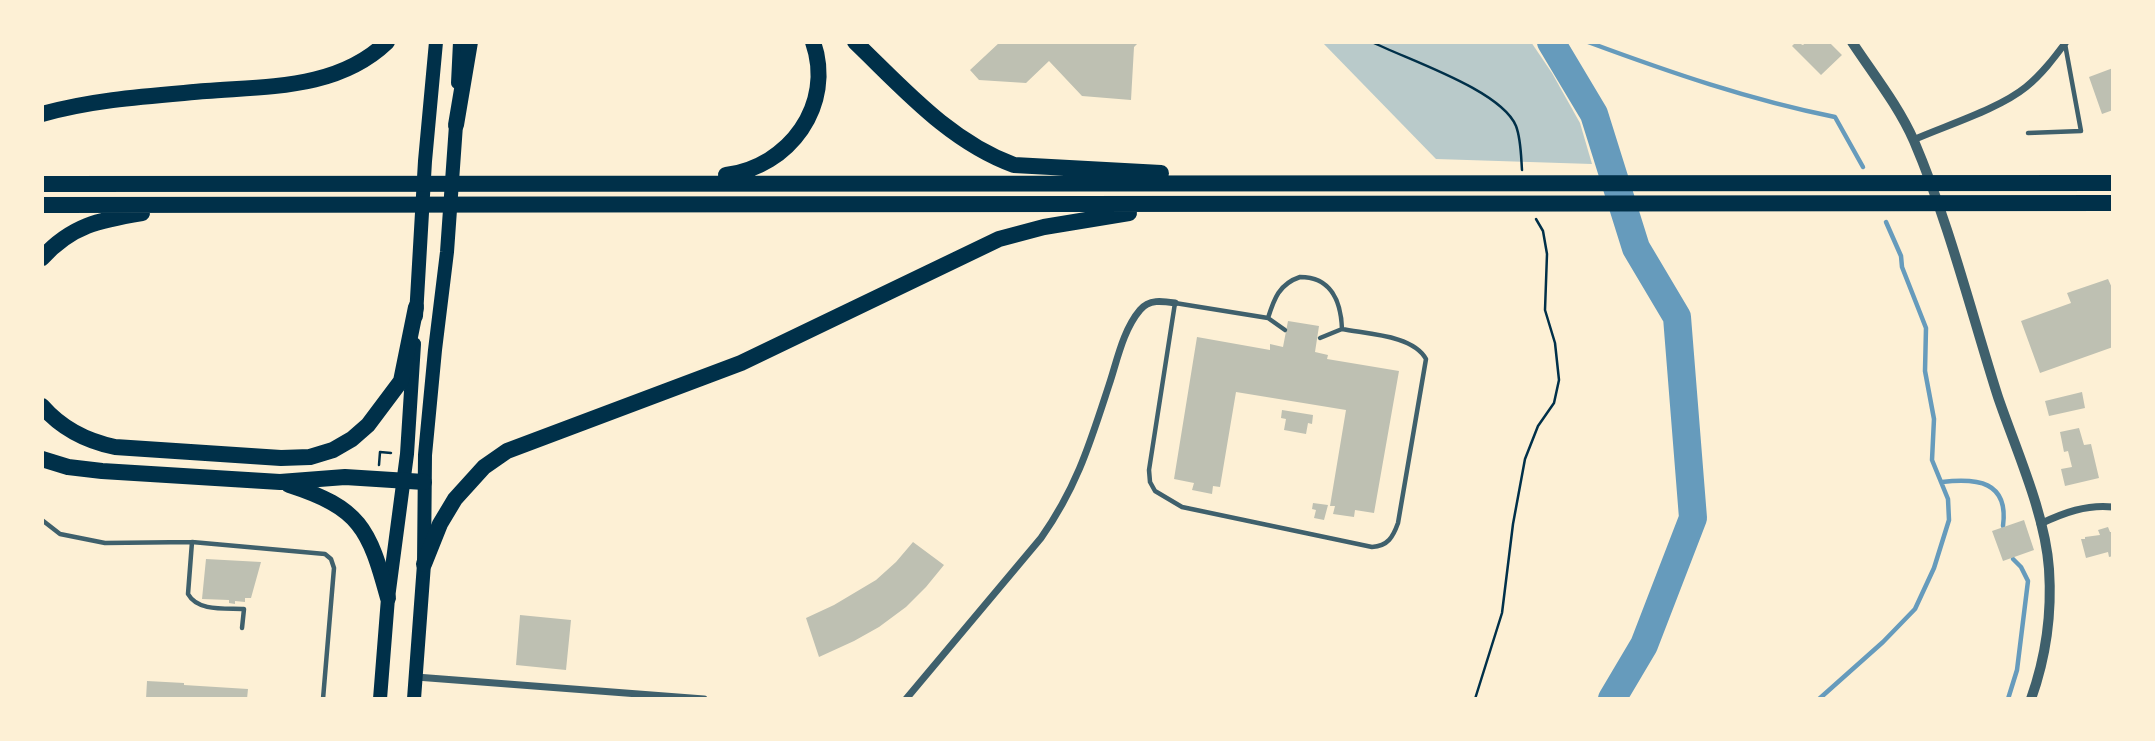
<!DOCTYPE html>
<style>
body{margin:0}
#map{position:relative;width:2155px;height:741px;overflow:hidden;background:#fdf0d5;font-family:"Public Sans",sans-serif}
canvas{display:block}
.frame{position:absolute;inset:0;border:44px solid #fdf0d5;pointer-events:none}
</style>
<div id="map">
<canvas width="2155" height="741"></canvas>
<div class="frame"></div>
</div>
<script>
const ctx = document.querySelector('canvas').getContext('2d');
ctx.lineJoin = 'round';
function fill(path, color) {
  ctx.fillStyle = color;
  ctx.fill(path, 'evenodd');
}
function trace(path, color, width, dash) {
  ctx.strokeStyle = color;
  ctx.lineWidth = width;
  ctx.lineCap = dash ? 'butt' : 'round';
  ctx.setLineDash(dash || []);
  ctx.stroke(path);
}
fill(new Path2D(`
 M1322 42H1531L1552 73 1580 123 1592 164 1436 159Z`), '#b9caca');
trace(new Path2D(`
 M1588 42C1669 72 1750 100 1835 117L1863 167
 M1942 482C1977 478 2009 481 2003 526
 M1819 699 1883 642 1915 609 1934 568 1949 520 1948 499 1932 460 1934 419 1925 371 1926 328 1902 267 1901 256 1886 222
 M2008 699 2017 670 2028 581 2021 567 2013 559`), '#669bbc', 4.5);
trace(new Path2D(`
 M1551 42 1594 114 1636 248 1677 317 1693 518 1644 645 1612 699`), '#669bbc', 28);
fill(new Path2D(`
 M1000 42H1139L1134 47 1131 100 1082 96 1049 61 1026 83 979 80 970 70Z
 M1796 42 1803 45 1806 42H1829L1842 55 1821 75 1792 46Z
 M2113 68V110L2102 114 2089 77Z
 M2108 279 2113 290V347L2040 373 2021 321 2071 303 2067 293Z
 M1288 321 1319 326 1315 352 1328 355 1327 359 1399 371 1374 513 1355 510 1354 517 1333 514 1335 506H1330L1346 410 1236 392 1220 487 1213 486 1212 494 1192 490 1194 483 1174 479 1197 337 1270 350V344L1283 347Z
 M2082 392 2085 408 2049 416 2045 401Z
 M1282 410 1313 415 1312 424 1308 423 1306 434 1284 430 1286 419 1281 418Z
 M2079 428 2084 445 2091 444 2099 478 2065 486 2061 469 2072 467 2068 451 2064 452 2060 432Z
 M1313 503 1328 505 1324 520 1314 518 1316 510 1312 509Z
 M2024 520 2034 550 2003 561 1992 531Z
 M2108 527 2110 532H2113V556L2109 557 2108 552 2086 558 2081 539H2085V537L2100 535 2098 530Z
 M913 542 944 565 926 587 906 607 879 627 854 641 819 657 806 618 834 605 876 580 896 562Z
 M206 559 261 562 251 598H245V602L235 601V604L229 603V600L202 599Z
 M520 615 571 620 566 670 516 665Z
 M147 681 184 683V685L248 689 247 699H146Z`), '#bec0b2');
trace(new Path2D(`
 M1372 42C1408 60 1501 90 1516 126 1521 139 1521 156 1522 170
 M379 465 380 452 391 453
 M1475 699 1502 613 1513 524 1525 459 1538 426 1554 403 1559 380 1555 343 1545 310 1547 254 1543 231 1536 219`), '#003049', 2.5);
trace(new Path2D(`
 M2028 133 2081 131 2065 44
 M1300 277C1331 277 1341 301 1342 329 1367 334 1413 335 1426 359L1398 523C1393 537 1388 546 1372 547L1182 507 1155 491 1150 482 1149 470 1175 303 1268 318C1274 299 1279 284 1300 277Z
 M1268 318 1285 330
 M1320 338 1342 329
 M42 520 60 534 105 543 192 542 325 554 331 559 334 568 323 699
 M192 542 188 594C198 612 226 608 244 609L242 628`), '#3f606c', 4.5);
trace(new Path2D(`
 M1913 140C1947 125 1999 109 2026 87 2042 74 2054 58 2066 42
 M2040 524C2063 513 2087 504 2113 507
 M416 677 704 699
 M906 699 1041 538C1077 487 1090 443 1109 385 1117 361 1123 330 1140 310 1149 299 1162 301 1175 303`), '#3f606c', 7);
trace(new Path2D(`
 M1852 42C1873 74 1898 105 1914 141 1949 223 1971 312 1998 397 2016 450 2045 513 2049 569 2052 613 2046 657 2031 699`), '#3f606c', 10);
trace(new Path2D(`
 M457 83 459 42`), '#003049', 12);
trace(new Path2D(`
 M416 316 425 161 436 42
 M380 699 388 598 407 454 414 344
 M414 699 424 564 425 455 435 350 447 252 456 125`), '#003049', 14);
trace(new Path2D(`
 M855 42C904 89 949 141 1014 165L1161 173
 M42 114C96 99 150 96 206 91 269 86 338 89 387 42
 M456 125 470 42
 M726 175C789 167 835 105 813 42
 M42 184 2113 183
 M42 205 2113 203
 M42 258C72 225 100 220 142 213
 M42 406C62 429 86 441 115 447L281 458 310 457 333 450 352 439 368 425 401 381 416 307
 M42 459 68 467 102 471 280 482 345 477 424 482
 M289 485C360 508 369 528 388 598
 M424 564 440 524 455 499 484 467 507 451 741 363 999 239 1044 227 1129 213`), '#003049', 16);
</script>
